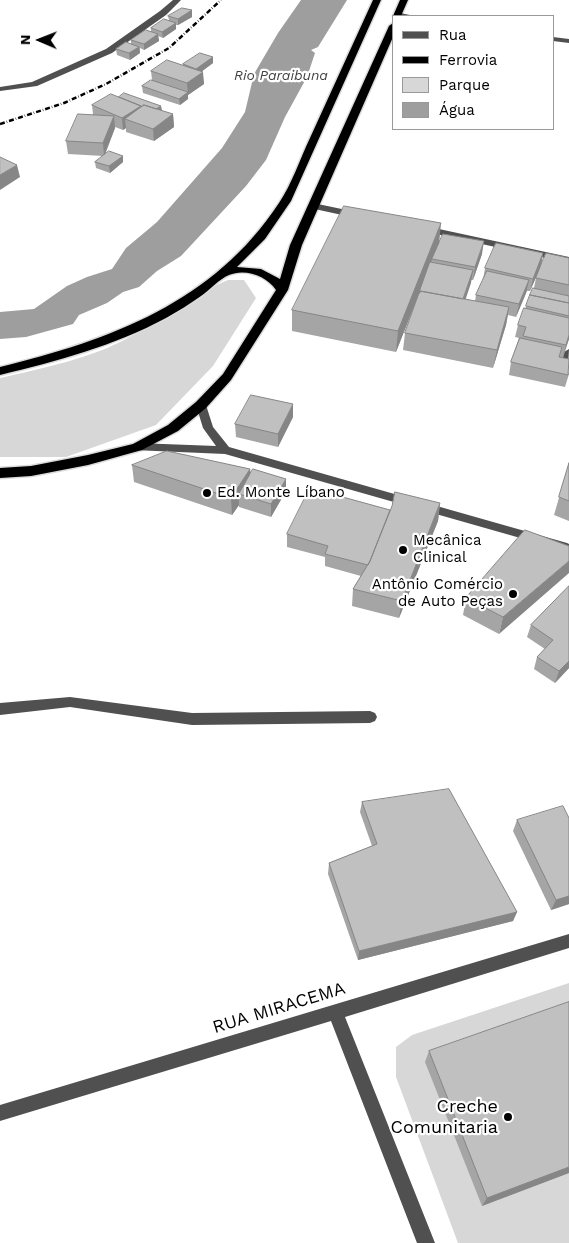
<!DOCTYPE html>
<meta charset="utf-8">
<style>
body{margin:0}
#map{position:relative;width:569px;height:1243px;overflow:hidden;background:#fff;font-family:"Work Sans",sans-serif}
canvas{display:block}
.legend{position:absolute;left:392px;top:15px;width:162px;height:115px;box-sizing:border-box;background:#fff;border:1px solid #999;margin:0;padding:6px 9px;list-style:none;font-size:15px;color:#000}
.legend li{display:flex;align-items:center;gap:10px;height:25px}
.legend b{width:25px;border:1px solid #999}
.north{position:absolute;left:15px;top:15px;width:50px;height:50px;-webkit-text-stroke:4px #fff;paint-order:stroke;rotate:271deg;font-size:14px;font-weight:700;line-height:20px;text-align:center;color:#000}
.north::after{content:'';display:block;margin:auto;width:18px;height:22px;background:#000;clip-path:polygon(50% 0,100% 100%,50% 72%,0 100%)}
</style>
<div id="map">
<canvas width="569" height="1243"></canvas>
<ul class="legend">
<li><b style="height:6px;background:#505050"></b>Rua</li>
<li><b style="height:6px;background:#000"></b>Ferrovia</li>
<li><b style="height:14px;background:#d7d7d7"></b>Parque</li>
<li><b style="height:14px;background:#9e9e9e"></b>Água</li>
</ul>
<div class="north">N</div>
</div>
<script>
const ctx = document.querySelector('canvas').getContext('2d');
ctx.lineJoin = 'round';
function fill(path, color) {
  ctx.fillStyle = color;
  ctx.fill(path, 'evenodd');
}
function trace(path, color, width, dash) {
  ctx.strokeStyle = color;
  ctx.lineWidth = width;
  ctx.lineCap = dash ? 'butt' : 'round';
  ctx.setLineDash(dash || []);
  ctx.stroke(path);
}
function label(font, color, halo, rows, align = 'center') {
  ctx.font = font + ' "Work Sans",sans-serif';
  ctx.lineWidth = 4.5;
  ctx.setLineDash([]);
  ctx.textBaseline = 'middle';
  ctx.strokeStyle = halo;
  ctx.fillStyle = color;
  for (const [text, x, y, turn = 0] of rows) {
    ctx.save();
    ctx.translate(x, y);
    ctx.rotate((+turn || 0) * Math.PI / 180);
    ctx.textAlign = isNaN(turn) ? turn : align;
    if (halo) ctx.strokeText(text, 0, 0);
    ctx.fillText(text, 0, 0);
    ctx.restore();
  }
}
fill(new Path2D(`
 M228 280H244L256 298 213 366 156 425 66 457H0V378C43 368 89 359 128 338 163 320 191 295 228 280Z
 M569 983V1011L482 1206 569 1173V1243H458L396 1077V1047L412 1035Z`), '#d7d7d7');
fill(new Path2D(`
 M301 0H347L318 47 311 50 315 53 307 77 285 117 266 160 246 186 181 256 157 271 139 287 123 292 107 303 79 315 73 324 26 337 0 339V312L34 309 67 286 87 277 112 269 126 248 157 222 222 148 245 112 254 74 278 33Z`), '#9e9e9e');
const highway = new Path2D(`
 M373 0H381L291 201 265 239 237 267 261 269 280 279 290 245 389 26 393 23V37L302 245 288 290 231 380 206 408 178 431 142 450 88 465 31 476 0 478V468L31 466 88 455 133 444 168 425 196 402 223 374 276 290C267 276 245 268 229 275 219 279 210 290 201 296 190 304 178 311 166 318 114 346 57 361 0 375V367C111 340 214 302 279 203 292 184 300 159 310 138 331 92 352 46 373 0Z
 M400 0H408L401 16H393Z`);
trace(highway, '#dbdbdb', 3);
fill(new Path2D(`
 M173 0H181L166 15 112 53 37 86 0 91V87L32 82 106 49 160 11Z
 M395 12 415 16H395Z
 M553 37 569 39V43L553 41Z
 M313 203 356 212 360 215 356 218 310 208V204Z
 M425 226 569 257V263L422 231 420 229Z
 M569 349 568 368 563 371 559 370 558 368 564 352Z
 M201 401 206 405 213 427 229 447 567 543 569 544V554L559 549 225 454 133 450 132 447 133 444 137 443 216 446 203 428 196 405Z
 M70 697 192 713 370 711 375 713 377 717 375 721 370 723 192 725 70 707 0 715V703Z
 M569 934V948L345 1017 435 1243H417L331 1021 0 1121V1105Z`), '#505050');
fill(highway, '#000');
trace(new Path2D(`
 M0 124 64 103 106 84 169 48 221 0`), '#000', 2.5, [5, 2, 0.5, 2]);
fill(new Path2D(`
 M192 10V17L178 25H176V29L163 38 158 36 159 41 144 50 140 48V53L130 60 117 55 116 49 131 44V40L151 32V28L169 20 168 16Z
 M213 57V63L202 71 204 84 188 95V99L180 105 143 93 142 86 152 80 151 71 183 65V64Z
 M119 97 161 106 162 111 173 114 174 127 154 141 126 132V128L123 130 115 127V128L105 155 123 156V162L110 173 96 168 95 162 103 156 68 154 66 141 93 114 92 105Z
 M439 242 482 254 473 280H471L465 299 475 301 476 295 483 280 485 268 543 253 541 266 530 291H527L516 317 508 315 506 325 493 368 403 350 405 333 418 296 396 352 292 331V310Z
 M569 258V339L563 358 569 374 565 387 509 375 511 362 519 338 515 337 518 325 534 288 536 278Z
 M293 417 278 447 236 437 235 424Z
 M569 463V521L554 515Z
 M132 465 250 469 251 474 286 491 271 517 239 507V505L232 515 134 482Z
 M440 503 438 521 399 618 352 606 353 589 361 576 325 566V557L287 547V534L390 510Z
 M525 530 499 634 463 615 466 598Z
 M569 586V668L555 683 534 669 537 657 545 649 527 637 531 625Z
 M362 802 517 912 513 921 358 960 328 874 329 863 372 846 360 812Z
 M569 818V904L551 910 513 831 517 820Z
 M429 1051 569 1173 482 1206 425 1062Z`), '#a5a5a5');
fill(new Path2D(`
 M192 10V17L178 25V19Z
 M176 23V29L163 38 162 32Z
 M158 34 159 41 144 50V44Z
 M139 47 140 53 130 60 129 53Z
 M213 57V63L197 75 196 69Z
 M203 72 204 84 188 95 187 83Z
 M188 92V99L180 105 179 99Z
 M141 106 142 118 125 119 126 128 123 130 122 118Z
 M161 106 162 112 154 111Z
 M173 114 174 127 154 141 153 129Z
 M114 116 115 128 104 156 103 143Z
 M123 156V162L110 173 109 166Z
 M17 165 20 177 0 190V175Z
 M441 223 439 245 432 259 431 263 419 293 418 296 396 352 398 331Z
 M484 241 482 254 473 280 475 267Z
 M543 253 541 266 530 291 533 279Z
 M473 270 471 283 461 313 463 300Z
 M529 280 526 293 516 317 519 304Z
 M509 307 506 325 493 368 497 350Z
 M569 335V339L562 358 566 345Z
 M293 404V417L278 447V434Z
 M250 469 251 487 239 494V505L232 515 231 498Z
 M286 479V491L271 517V504Z
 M440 503 438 521 399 618 402 601Z
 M569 561V573L499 634 503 617Z
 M569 661V668L555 683 559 671Z
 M569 896V904L551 910 556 900Z
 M517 912 513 921 358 960 359 951Z
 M569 1167V1173L482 1206 487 1198Z`), '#868686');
const building = new Path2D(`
 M182 8 192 10 178 19 168 16Z
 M164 19 176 23 162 32 151 28Z
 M146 30 158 34 144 44 131 40Z
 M126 42 139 47 129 53 116 49Z
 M200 53 213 57 196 69 183 64Z
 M167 60 203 72 187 83 151 71Z
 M151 80 188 92 179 99 142 86Z
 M124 93 161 106 156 109 144 105 141 107V106L119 97Z
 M111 94 141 106 122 118 92 105Z
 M144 105 173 114 153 129 125 119Z
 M78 114 114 116 103 143 66 141Z
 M109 151 123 156 109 166 95 162Z
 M0 157 17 165 0 175Z
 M344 206 441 223 398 331 292 310Z
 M443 234 484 241 475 267 432 259Z
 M496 243 543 253 533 279 485 268Z
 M546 253 569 258V285L536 278Z
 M430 262 473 270 463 299 420 291V293H419Z
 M487 271 529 280 519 304 476 295Z
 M533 288 569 296V303L530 295Z
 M420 291 509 307 497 350 405 333Z
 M530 295 569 303V316L526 306Z
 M524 308 569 318V335L566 345 523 336 526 327 518 325Z
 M520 338 562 347 559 357 569 359 568 375 511 362Z
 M251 395 293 404 278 434 235 424Z
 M167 451 250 469 231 498 132 465Z
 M569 463V501L559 497Z
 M253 469 286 479 271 504 239 494Z
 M310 488 390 510 370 561 368 565 325 554 328 546 287 534Z
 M395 492 440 503 402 601 353 589 370 561 392 506Z
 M525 530 569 546V561L503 617 466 598Z
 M569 586V661L559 671 537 657 553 640 531 625Z
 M449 789 517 912 359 951 329 863 377 844 362 802Z
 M563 806 569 818V896L556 900 517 820Z
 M569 1002V1167L487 1198 429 1051Z`);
fill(building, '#c0c0c0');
trace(building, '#868686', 1);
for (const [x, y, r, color] of [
 [207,493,5,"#000"],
 [403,550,5,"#000"],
 [513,594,5,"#000"],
 [508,1117,5,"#000"]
]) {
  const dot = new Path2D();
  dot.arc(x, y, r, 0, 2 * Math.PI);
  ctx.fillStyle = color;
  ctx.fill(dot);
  trace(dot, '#fff', 2);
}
label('italic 14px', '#3f3f3f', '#fff', [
 ["Rio Paraibuna",281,76]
]);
label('15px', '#000', '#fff', [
 ["Ed. Monte Líbano",217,493],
 ["Mecânica",413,541],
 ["Clinical",413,558],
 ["Antônio Comércio",503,585,"right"],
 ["de Auto Peças",503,602,"right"]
], 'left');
label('18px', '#000', '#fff', [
 ["RUA MIRACEMA",279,1008,-17]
]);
label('18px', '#000', '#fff', [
 ["Creche",498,1107],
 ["Comunitaria",498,1128]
], 'right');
</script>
